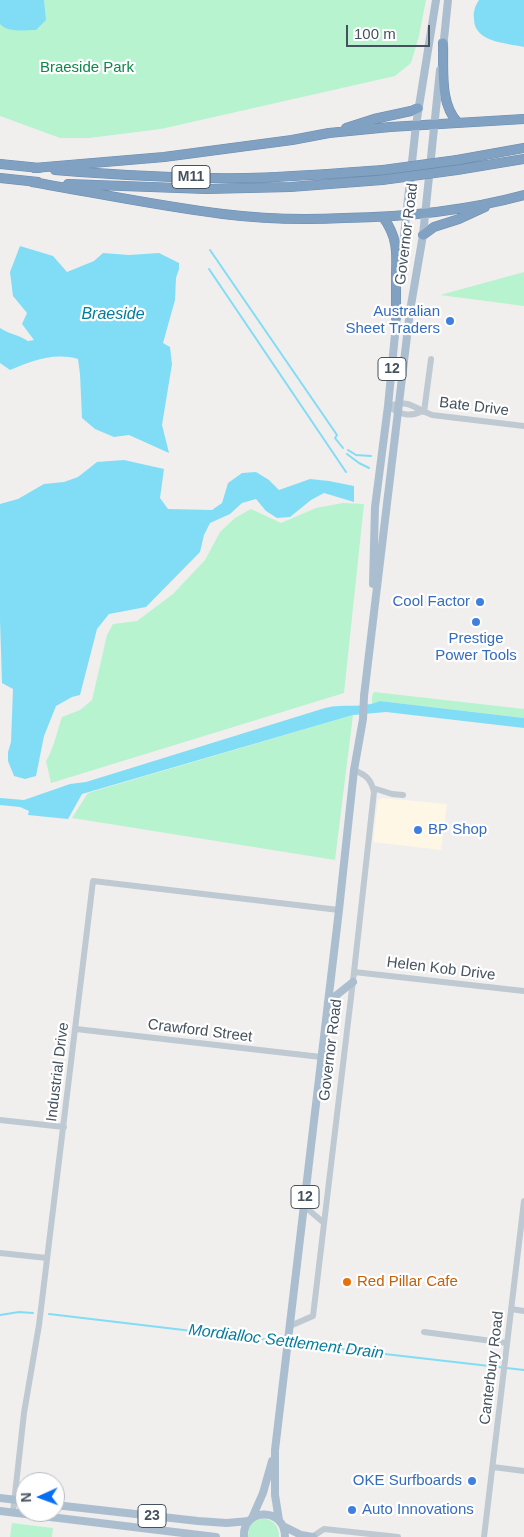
<!DOCTYPE html>
<style>
body{margin:0}
#map{position:relative;width:524px;height:1537px;overflow:hidden;background:#f1eeee;font-family:Helvetica,sans-serif}
canvas{display:block}
.north{position:absolute;left:15px;top:1472px;width:50px;height:50px;box-sizing:border-box;background:#fff;border:1px solid #b5babf;border-radius:50%;rotate:268deg;font-size:14px;font-weight:700;line-height:20px;text-align:center;color:#45525e}
.north::after{content:'';display:block;margin:auto;width:18px;height:22px;background:#076ff3;clip-path:polygon(50% 0,100% 100%,50% 72%,0 100%)}
.scale{position:absolute;left:346px;top:25px;width:84px;height:22px;box-sizing:border-box;border:2px solid #45525e;border-top:0;padding-left:6px;font-size:15px;line-height:18px;white-space:nowrap;color:#45525e;-webkit-text-stroke:4px #fff;paint-order:stroke}
</style>
<div id="map">
<canvas width="524" height="1537"></canvas>
<div class="north">N</div>
<div class="scale">100 m</div>
</div>
<script>
const ctx = document.querySelector('canvas').getContext('2d');
ctx.lineJoin = 'round';
function fill(path, color) {
  ctx.fillStyle = color;
  ctx.fill(path, 'evenodd');
}
function trace(path, color, width, dash) {
  ctx.strokeStyle = color;
  ctx.lineWidth = width;
  ctx.lineCap = dash ? 'butt' : 'round';
  ctx.setLineDash(dash || []);
  ctx.stroke(path);
}
function label(font, color, halo, rows, align = 'center') {
  ctx.font = font + ' Helvetica,sans-serif';
  ctx.lineWidth = 4.5;
  ctx.setLineDash([]);
  ctx.textBaseline = 'middle';
  ctx.strokeStyle = halo;
  ctx.fillStyle = color;
  for (const [text, x, y, turn = 0] of rows) {
    ctx.save();
    ctx.translate(x, y);
    ctx.rotate((+turn || 0) * Math.PI / 180);
    ctx.textAlign = isNaN(turn) ? turn : align;
    if (halo) ctx.strokeText(text, 0, 0);
    ctx.fillText(text, 0, 0);
    ctx.restore();
  }
}
fill(new Path2D(`
 M382 798 447 804 441 850 373 842 378 800Z`), '#fef7e6');
fill(new Path2D(`
 M0 0H426L419 36 411 63 395 76 161 129 89 138H60L0 116Z
 M524 272V306L440 295Z
 M343 503 364 504 344 693 51 783 46 761C54 748 57 731 62 717L80 710 92 700 107 635 113 624 137 621 173 594 205 560 220 532 235 518 251 509 281 523 316 508Z
 M374 692 524 709V718L380 701 372 705V696Z
 M353 715 335 860 72 818 88 793Z
 M263 1518C274 1520 279 1526 279 1537H248C248 1526 252 1521 263 1518Z
 M12 1523 53 1528 52 1537H10Z`), '#b8f3cf');
fill(new Path2D(`
 M0 0H44L46 20 36 30C25 30 8 33 0 24Z
 M479 0H524V47C506 43 474 42 474 19 473 12 475 6 479 0Z
 M20 246 53 256 67 272 94 261 103 253 129 255 159 253 179 263V269L176 278 175 300 163 343 170 347 172 364 162 425 169 453 129 435 114 437 95 429 82 418 80 374 78 359C53 352 32 361 10 370L0 363V328C9 334 19 335 28 341L34 340 22 324 27 313 13 296 10 272Z
 M124 460 164 469 160 498 168 509 212 510 222 503 228 483 242 473 256 472 269 480 279 490 310 479 329 481 354 486V502L324 493 311 500 290 517 277 518 266 511 256 499 242 503 230 514 210 523 204 535 200 552 146 607 109 614 97 629 80 695 72 697 56 706 44 736 36 776 25 779 14 776 8 761V752L11 742 13 689 2 683 0 620V504L18 499 44 484 64 482 78 477 97 462Z
 M380 701 524 718V728L386 712 353 715 82 794 68 819 28 815 29 811 20 807 0 805V798L24 800 70 784 86 782 325 708C344 703 362 709 380 701Z`), '#81ddf5');
trace(new Path2D(`
 M210 250 337 435 335 438 343 448
 M209 269 346 472
 M348 450 356 455 371 456
 M347 454 359 463 369 468
 M49 1314 285 1342
 M0 1315 19 1312 33 1313
 M289 1343 524 1370`), '#81ddf5', 2);
const highway = new Path2D(`
 M443 43C444 69 439 103 458 123
 M346 128 374 119 411 111 418 108
 M457 160 524 148
 M0 164 40 168
 M34 168 164 157 292 140 329 133 390 127 524 119
 M55 170C118 175 182 179 246 178 292 177 337 173 383 170
 M457 170 524 159
 M0 178 38 182
 M32 182C96 193 159 206 223 214 263 219 304 220 344 218 405 217 465 211 524 195
 M68 184 206 189 290 187 382 180
 M383 217C397 236 397 251 396 274 396 289 396 303 396 318
 M423 235 434 227 459 219 485 207`);
trace(highway, '#6c8cae', 10);
trace(new Path2D(`
 M388 406C412 399 412 408 432 415L524 426
 M388 406C400 414 409 418 422 411
 M424 412 431 359
 M373 788 392 794 403 795
 M354 972 524 991
 M76 1029 321 1057
 M0 1120 64 1127
 M304 1206 324 1223
 M0 1253 47 1258
 M511 1309 524 1311
 M290 1326 313 1316 354 972 374 792C371 779 366 775 354 770
 M424 1332 507 1343
 M493 1467 524 1471
 M13 1512 24 1413 39 1325 93 881 339 910
 M312 1537 324 1529 398 1537
 M484 1537 524 1201`), '#bec9d2', 6);
trace(new Path2D(`
 M443 49 448 0
 M400 273 416 125 436 0
 M373 584 375 507 388 406 397 314
 M328 1002 353 982
 M0 1498 25 1501
 M55 1505 198 1521 227 1523 249 1521
 M0 1511 216 1537
 M252 1518 263 1493 272 1461
 M279 1520 275 1495V1450L339 910 354 770 363 719 364 696 410 311 423 235 440 70
 M283 1526 301 1535 313 1537
 M244 1537C242 1508 285 1506 285 1537`), '#abbed0', 8);
trace(highway, '#81a1c2', 9);
const highwayBridge = new Path2D(`
 M383 170 457 160
 M382 180 457 170`);
trace(highwayBridge, '#6c8cae', 10, []);
trace(highwayBridge, '#81a1c2', 9);
for (const [x, y, r, color] of [
 [450,321,5,"#3f7fe0"],
 [480,602,5,"#3f7fe0"],
 [476,622,5,"#3f7fe0"],
 [418,830,5,"#3f7fe0"],
 [347,1282,5,"#e8710a"],
 [472,1481,5,"#3f7fe0"],
 [352,1510,5,"#3f7fe0"]
]) {
  const dot = new Path2D();
  dot.arc(x, y, r, 0, 2 * Math.PI);
  ctx.fillStyle = color;
  ctx.fill(dot);
  trace(dot, '#fff', 2);
}
for (const [x, y, w] of [
 [191,177,38],
 [392,369,28],
 [305,1197,28],
 [152,1516,28]
]) {
  const box = new Path2D();
  box.roundRect(x - w / 2, y - 11.5, w, 23, 4);
  ctx.fillStyle = '#fff';
  ctx.fill(box);
  trace(box, '#45525e', 1);
}
label('bold 14px', '#45525e', null, [
 ["M11",191,177],
 ["12",392,369],
 ["12",305,1197],
 ["23",152,1516]
]);
label('15px', '#0e874a', '#fff', [
 ["Braeside Park",87,68]
]);
label('15px', '#45525e', '#fff', [
 ["Governor Road",407,234,-83],
 ["Bate Drive",474,407,7],
 ["Helen Kob Drive",441,969,7],
 ["Crawford Street",200,1031,7],
 ["Governor Road",331,1050,-83],
 ["Industrial Drive",58,1072,-83],
 ["Canterbury Road",492,1368,-83]
]);
label('15px', '#366cbe', '#fff', [
 ["Australian",440,312],
 ["Sheet Traders",440,329],
 ["Cool Factor",470,602],
 ["Prestige",476,639,"center"],
 ["Power Tools",476,656,"center"],
 ["BP Shop",428,830,"left"],
 ["OKE Surfboards",462,1481],
 ["Auto Innovations",362,1510,"left"]
], 'right');
label('15px', '#c56008', '#fff', [
 ["Red Pillar Cafe",357,1282]
], 'left');
label('italic 16px', '#037d9d', '#fff', [
 ["Braeside",113,315],
 ["Mordialloc Settlement Drain",286,1342,7]
]);
</script>
